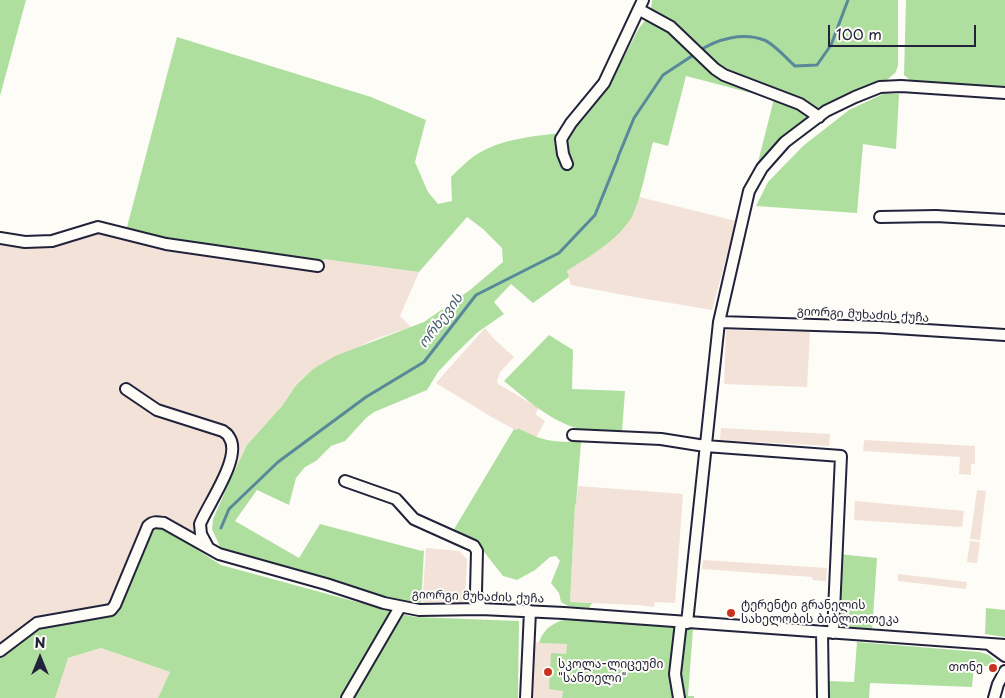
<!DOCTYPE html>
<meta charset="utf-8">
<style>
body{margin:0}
#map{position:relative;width:1005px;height:698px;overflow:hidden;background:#fdfcf7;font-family:"Playpen Sans",sans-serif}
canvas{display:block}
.north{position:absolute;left:15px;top:633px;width:50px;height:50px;-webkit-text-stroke:4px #fdfcf7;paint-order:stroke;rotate:0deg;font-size:14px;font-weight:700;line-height:20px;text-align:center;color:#22223b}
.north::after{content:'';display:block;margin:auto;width:18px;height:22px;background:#22223b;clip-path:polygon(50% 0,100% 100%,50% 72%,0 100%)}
.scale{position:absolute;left:828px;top:25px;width:148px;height:22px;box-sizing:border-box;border:2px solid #22223b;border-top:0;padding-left:6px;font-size:15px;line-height:18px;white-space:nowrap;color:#22223b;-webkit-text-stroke:4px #fdfcf7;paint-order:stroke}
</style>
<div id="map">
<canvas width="1005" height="698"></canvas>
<div class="north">N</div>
<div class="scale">100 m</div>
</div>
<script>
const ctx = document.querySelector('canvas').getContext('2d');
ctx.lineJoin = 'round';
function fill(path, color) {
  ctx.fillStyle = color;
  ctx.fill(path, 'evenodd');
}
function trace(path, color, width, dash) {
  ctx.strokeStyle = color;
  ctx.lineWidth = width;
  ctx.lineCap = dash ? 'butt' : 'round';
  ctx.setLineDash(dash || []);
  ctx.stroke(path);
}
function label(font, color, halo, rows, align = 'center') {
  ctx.font = font + ' "Playpen Sans","Noto Sans Georgian",sans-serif';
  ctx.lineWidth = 4;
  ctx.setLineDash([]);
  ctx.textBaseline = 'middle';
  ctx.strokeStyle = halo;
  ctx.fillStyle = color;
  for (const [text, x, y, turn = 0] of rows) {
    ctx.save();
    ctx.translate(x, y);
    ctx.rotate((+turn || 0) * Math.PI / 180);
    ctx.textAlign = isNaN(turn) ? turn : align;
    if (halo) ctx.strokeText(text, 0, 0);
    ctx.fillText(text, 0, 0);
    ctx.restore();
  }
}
fill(new Path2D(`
 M639 197 736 221 712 310 629 296 571 285 567 271 606 244 625 227 635 211Z
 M102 234 321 272 323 259 419 272 400 316 411 327 375 339 313 369 296 384 282 406 247 445 232 476 220 473 196 522 194 534 163 516H151L139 529 115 596 109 604 103 609 36 619 27 624 0 644V242L20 247H51L88 235Z
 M485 328 494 339 514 357 500 372 497 381 498 384 539 408 535 414 545 421 536 438 518 428 517 431 490 416 436 383Z
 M726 330 810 332 807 387 724 384Z
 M721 428 830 434 829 446 720 440Z
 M864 440 975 446V464H971V475L959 474 960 457 863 451Z
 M578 486 683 494 675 603 655 602 654 607 638 605 570 602 575 504H576Z
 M977 490 986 491 980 540 970 539Z
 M855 501 964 511 962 527 854 520Z
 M970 541 980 542 977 563 967 562Z
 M426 548 459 551 467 559 465 601 459 607 422 606Z
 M703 560 827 568 826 581 813 580 812 577 702 569Z
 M898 574 967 582 966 589 898 581Z
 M532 642 567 644 562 698H530Z
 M101 648 170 672 158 698H47L68 658Z`), '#f2e2d8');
fill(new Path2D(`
 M0 0H26L0 96Z
 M652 0H898V65L896 72 882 84 833 102 783 137 756 170 774 99 686 76 668 146 653 142C647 164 643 189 635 210 625 237 589 256 567 271L569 277 533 303 511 284 494 302 504 314 478 332 453 356 438 372 427 390 374 412 366 418 345 441 331 446 316 461 305 467 296 478 289 505 257 490 235 521 299 558 320 524 422 551 424 550 421 605 402 603 305 572 221 549 212 529 213 519 232 476 247 445 282 406 296 385 313 369 335 356 424 322 470 290 503 262 502 248 483 229 467 217 419 272 323 259V263L167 240 127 227 177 37 371 97 426 120 415 162 428 192 438 204 452 201 451 177C458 170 466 162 474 156 503 137 538 136 571 132L607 89 639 28 647 18 651 9Z
 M906 0H1005V89L910 80 904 75Z
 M883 94H899L896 149 863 144 857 213 756 206 768 182 803 146 849 110Z
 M549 335 573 350 572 389 625 391 622 431C609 430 588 432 576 428 548 419 526 399 504 381Z
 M518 428C544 442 553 442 581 442L576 504H575L570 602 592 603 589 608 568 606 561 602 559 593 551 583 560 561 556 556 550 557 535 570 517 580 503 576 481 548 472 540 453 531 514 429 517 430Z
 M157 527 163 528 221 565 401 614 415 617 519 621 518 698H158L170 672 101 648 68 658 55 698H0V655L39 626 115 612 151 531Z
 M839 554 877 558 872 631 843 629 837 623Z
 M986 608 1005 610V637L985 634Z
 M570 618 693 629 688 696H694V698H562L563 691 549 689 551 653 566 654 567 644 539 643C544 627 555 622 570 618Z
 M857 642 980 652 989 655 996 661V667L974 665 972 687 870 683 869 698H827V681L854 682Z`), '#afdf9f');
trace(new Path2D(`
 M699 51C717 39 743 32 764 40 773 43 787 59 795 66L817 65 831 45 848 0
 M618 157 634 118 663 75 695 54
 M221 528 229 509 278 462 366 397 424 362 476 295 559 253 595 215 618 158`), '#598999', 3);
const minor = new Path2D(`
 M640 10 671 27 715 69 724 75 800 104 819 117
 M567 164 563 154 561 139 571 123 604 83 643 0
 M880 217 936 216 1005 220
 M0 238 25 242 52 241 98 227 166 244 318 266
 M719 322 879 327 1005 335
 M126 389 157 410 223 431C225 433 228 434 229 437 243 456 208 504 200 524L201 534 208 547
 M573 435 661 439 705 446 841 456 833 633
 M345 481 396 499 414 519 474 546 477 551 476 592 481 609
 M687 623 719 322 749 191 762 168 785 142 826 111 855 97 880 87 901 86 1005 93
 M822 632 823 698
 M990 645 1005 656
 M0 651 37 623 111 610 115 605 148 526C153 521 157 522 164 523L219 554 326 584 384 603 419 610 481 609 564 613 1005 645
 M347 698 400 607
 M526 698 530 611
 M679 698 675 674 681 622
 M994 698 998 684 1005 671`);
trace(minor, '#22223b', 14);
trace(minor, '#fdfcf7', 10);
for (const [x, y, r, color] of [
 [731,613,5,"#c8321e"],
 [993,668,5,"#c8321e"],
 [548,672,5,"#c8321e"]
]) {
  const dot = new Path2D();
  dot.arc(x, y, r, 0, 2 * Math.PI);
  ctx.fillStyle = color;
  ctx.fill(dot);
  trace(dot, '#fdfcf7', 2);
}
label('12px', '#22223b', '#fdfcf7', [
 ["გიორგი მუხაძის ქუჩა",863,315,3],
 ["გიორგი მუხაძის ქუჩა",478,597,2]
]);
label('12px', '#22223b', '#fdfcf7', [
 ["ტერენტი გრანელის",741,606],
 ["სახელობის ბიბლიოთეკა",741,620],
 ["სკოლა-ლიცეუმი",558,665],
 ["\"სანთელი\"",558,679],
 ["თონე",983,668,"right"]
], 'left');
label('italic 14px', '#425e72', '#fdfcf7', [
 ["ორხევის",441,321,-53]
]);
</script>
